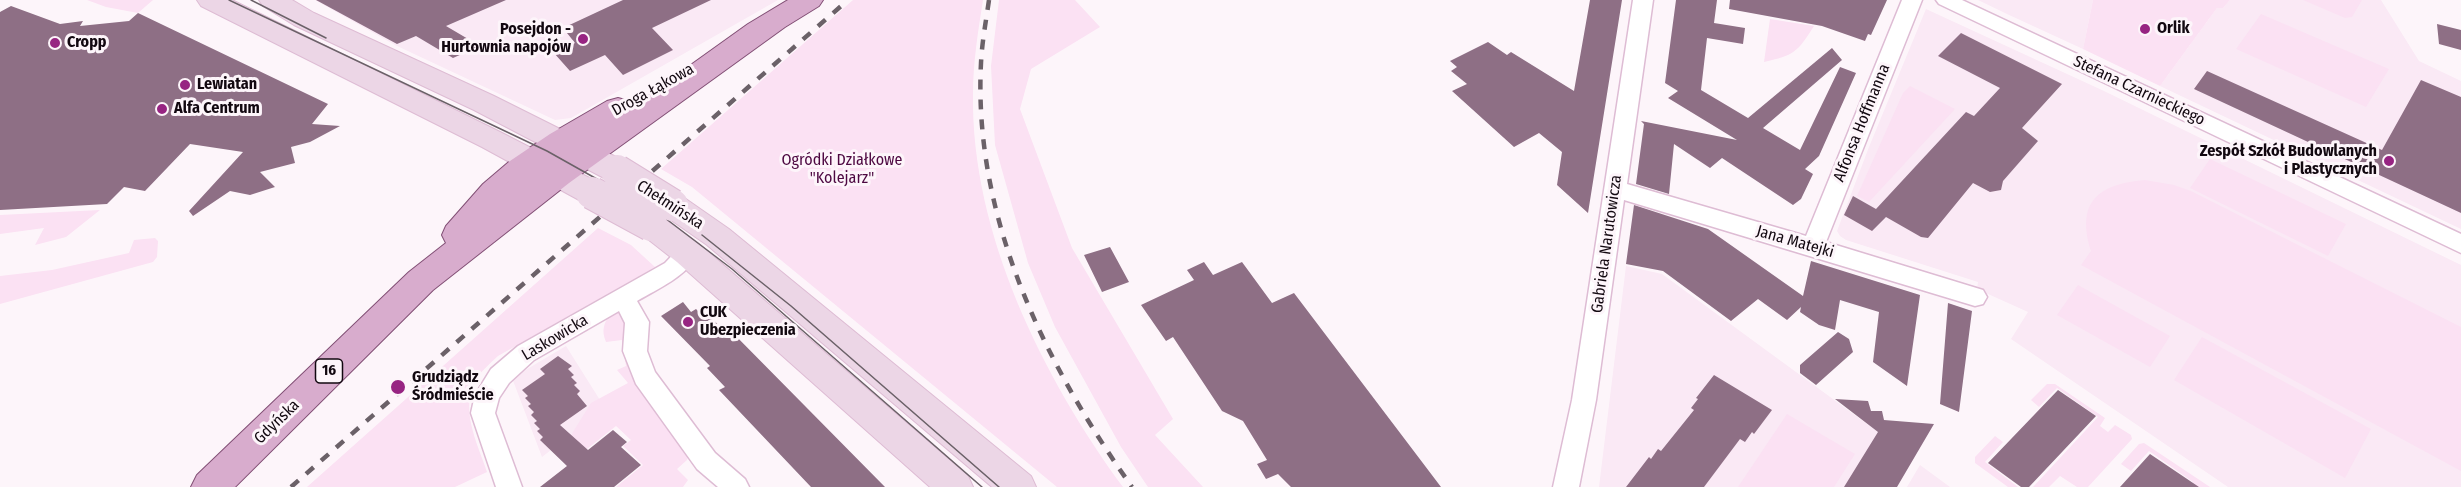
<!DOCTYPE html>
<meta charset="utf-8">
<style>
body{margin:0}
canvas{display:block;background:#fdf5fa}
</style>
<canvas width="2461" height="487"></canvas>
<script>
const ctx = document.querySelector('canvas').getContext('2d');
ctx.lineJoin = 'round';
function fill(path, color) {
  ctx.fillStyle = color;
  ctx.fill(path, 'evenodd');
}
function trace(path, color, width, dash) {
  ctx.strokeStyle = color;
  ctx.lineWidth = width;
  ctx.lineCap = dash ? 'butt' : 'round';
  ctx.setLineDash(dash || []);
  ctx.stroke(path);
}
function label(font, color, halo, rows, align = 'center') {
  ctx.font = font + ' "Fira Sans Condensed",sans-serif';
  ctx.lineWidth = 6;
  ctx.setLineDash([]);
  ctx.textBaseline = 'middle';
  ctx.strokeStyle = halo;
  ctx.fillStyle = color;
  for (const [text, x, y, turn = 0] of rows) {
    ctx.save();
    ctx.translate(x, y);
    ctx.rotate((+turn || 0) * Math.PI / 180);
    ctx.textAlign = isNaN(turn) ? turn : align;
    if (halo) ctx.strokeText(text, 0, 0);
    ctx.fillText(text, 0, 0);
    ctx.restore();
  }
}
fill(new Path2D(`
 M315 0H778L571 118 555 120 395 45Z
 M1978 0H2093L2083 49 2007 14Z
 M2230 0H2381L2419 61 2461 81V229L2160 86 2217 8H2223Z
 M1926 9 2104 91 2461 265V487H2228L2011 339 2028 312 1977 289 1978 282 1846 240 1840 236 1837 231 1869 147Z
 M1626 266 1662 274 1878 432 1914 453 1893 487H1599Z
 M566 346 605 408 542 457 512 378Z
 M1920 465 1950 487H1907Z`), '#fae9f5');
fill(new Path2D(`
 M87 0H153L138 13 106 7Z
 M853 0H983C978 32 973 62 973 95 971 233 1043 378 1123 487H1057L692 187 661 169Z
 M999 0H1075L1100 27 1031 69 1020 109 1072 248 1173 419 1155 435 1203 487H1148L1121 447 1055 327 1028 263 995 145 991 66Z
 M2093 0H2230L2223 8H2217L2160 86 2083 49Z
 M2303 0H2362L2352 17 2345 18Z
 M2261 14 2389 69 2366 107 2236 49Z
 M1770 19 1814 26C1797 53 1794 55 1764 62Z
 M1910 86 1955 109 1869 202 1857 196 1903 93Z
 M2210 159 2346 224 2328 256 2190 188Z
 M2145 180 2174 185 2191 191 2461 327V471L2081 265 2091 251C2076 203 2097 184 2145 180Z
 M100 210 66 237 35 245 44 228 0 234V215Z
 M598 228 631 245 655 267 498 356C491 363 483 369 478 377 458 407 477 442 487 472L455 487H307Z
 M155 238 158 241 157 257 153 262 0 304V276L52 270 129 253 134 240Z
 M2078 285 2170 336 2150 367 2057 315Z
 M610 313H623L647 394 667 429 690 451 687 460 677 469 688 480 683 487H616L643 465 623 446 631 440 616 426 582 453 568 440 591 403 628 383 617 370 626 366 622 340 606 342C601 330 604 324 610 313Z
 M2202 337 2371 429 2345 478 2174 380Z
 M2047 384H2055L2105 418 2100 426 2108 432 2115 425 2131 435 2132 439 2088 487H2077L2060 476 2049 487H2033L2098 417 2057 388 2039 407 2031 400Z
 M1787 414 1855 454 1834 487H1738Z
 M1995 436 2003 442 1985 462 2018 487H2008L1975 463V457Z
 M2144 443 2210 487H2190L2193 482 2149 451 2131 471 2121 464 2139 444Z`), '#fbe1f3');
fill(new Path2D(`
 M316 0H506L446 26 480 46 453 58 416 36 397 44Z
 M623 0H711L652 28 673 50 623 75 605 55 570 71 554 53 575 43 563 28Z
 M1590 0H1622L1588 213 1557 185 1562 152 1539 133 1514 147 1452 91 1467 84 1451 71 1457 67 1450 61 1488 42 1507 55 1511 52 1574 91Z
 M1676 0H1717L1714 23 1745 28 1743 44 1707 38 1701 90 1748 118 1832 48 1842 60 1763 128 1800 150 1840 67 1856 73 1819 156 1805 169 1813 174 1801 199 1793 205 1722 158 1710 168 1674 144 1669 194 1636 184 1644 124 1641 121 1737 140 1668 98 1678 91 1665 83Z
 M1730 0H1887L1871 35 1868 34 1865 41 1822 26 1729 9Z
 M11 6 60 24 83 21 80 26 129 21 138 13 328 104 312 124 340 126 310 142 291 147 295 163 260 172 275 187 250 195 230 191 193 216 189 211 243 152 190 144 145 191 124 187 107 204 0 210V12Z
 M2437 24 2461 30V50L2439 44Z
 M1961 33 2062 84 2022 128 2038 141 2003 181 2001 190 1990 192 1973 183 1928 238 1921 237 1886 217 1872 231 1844 215 1853 196 1876 209 1966 112 1974 116 2000 88 1938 56Z
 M2207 71 2382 150 2421 80 2461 97V213L2194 89Z
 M1634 205 1708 229 1803 296 1811 261 1920 295 1907 386 1873 362 1879 312 1840 300 1835 330 1819 325 1800 312 1801 307 1787 320 1758 299 1731 321 1663 271 1626 264Z
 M1110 247 1129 282 1102 292 1084 255Z
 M1204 262 1213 275 1242 262 1272 303 1294 293 1441 487H1291L1278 474 1266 479 1257 464 1267 460 1243 421 1222 411 1173 337 1166 341 1141 305 1194 280 1187 270Z
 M683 302 691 312 696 309 705 318 709 315 722 329 726 326 885 487H811L719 390 725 387 707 368 710 366 661 316Z
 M1948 303 1972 311 1959 412 1940 404Z
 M1838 332 1849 339 1853 352 1816 385 1800 373V365Z
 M558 356 572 366 568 369 574 375 571 377 577 383 574 385 580 391 577 394 587 406 560 425 588 450 613 430 627 442 621 447 641 465 614 487H540L567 466 540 440 543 437 537 431 540 429 534 423 537 421 531 415 534 412 528 406 531 404 525 398 528 396 522 390 545 374 540 369Z
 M1714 375 1772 410 1754 434 1752 432 1745 442 1740 439 1704 487H1626L1649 457 1651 459 1658 449 1661 451 1694 410 1691 408 1698 399 1696 398Z
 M2058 390 2096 416 2029 487H2021L1988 463Z
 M1835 399 1868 401 1871 411H1882L1884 420 1934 424 1897 487H1844L1878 432Z
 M2150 454 2199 487H2120Z`), '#8e6f85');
const street = new Path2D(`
 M1633 0H1653L1627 184 1806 236 1902 0H1922L1826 242 1983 290 1987 297 1983 304 1975 306 1624 200 1596 400 1579 487H1553L1572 400Z
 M1936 0H1962L2461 234V253L1939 4Z
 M688 244 696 247 699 253C686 277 659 288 637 301L649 322 647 351 655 372 715 453 745 479 749 487H718L697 469 636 384 623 351 625 323 619 311 534 360 509 383 499 398 495 413 522 487H496L471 413 475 395 491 369 518 346 665 263 680 247Z`);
const secondary = new Path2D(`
 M197 0H232L502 133 603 185 607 193 603 201 592 204 581 201 482 147 201 6Z
 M259 0H292L314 13 494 96 628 163 632 171 628 179 617 182 606 179 474 110 294 25 263 6Z
 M672 194 683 197 729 229 1031 476 1036 487H992L707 245 661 213 657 205 661 197Z
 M651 213 662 217 699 244 968 476 973 487H930L677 262 640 233 635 225 640 217Z`);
const primary = new Path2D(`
 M788 0H823L819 6 785 27 569 183 433 290 235 487H191L197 475 409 272 446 243 442 235 446 226 483 184 510 161 550 134 607 101 618 98 629 101 632 107 748 24Z`);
trace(street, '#debcd4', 3);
trace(secondary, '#debcd4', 2);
trace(primary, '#824f75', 2);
fill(street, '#fff');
fill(secondary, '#ecd6e6');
fill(primary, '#d8accd');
trace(new Path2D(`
 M229 0 547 151 661 215 732 269 982 487
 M251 0 326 38
 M702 235 791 306 999 487`), '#6b6168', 1.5);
trace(new Path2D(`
 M989 0C986 21 982 42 981 63 973 218 1045 364 1132 487
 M291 487 848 0`), '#6b6168', 4.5, [10, 10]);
const secondaryBridge = new Path2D(`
 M617 171 672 205
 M592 193 651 225`);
trace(secondaryBridge, '#debcd4', 34, []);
trace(secondaryBridge, '#ecd6e6', 32);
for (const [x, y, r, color] of [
 [2145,29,6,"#972482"],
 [583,39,6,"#972482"],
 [55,43,6,"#972482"],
 [185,85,6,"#972482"],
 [162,109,6,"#972482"],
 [2389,161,6,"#972482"],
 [688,322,6,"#972482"],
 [398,387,8,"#972482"]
]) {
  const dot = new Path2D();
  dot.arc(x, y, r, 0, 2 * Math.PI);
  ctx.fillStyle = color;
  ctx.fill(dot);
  trace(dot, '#fdf5fa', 2);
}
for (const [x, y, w] of [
 [329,371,27]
]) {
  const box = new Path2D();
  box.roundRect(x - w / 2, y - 12, w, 24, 4.5);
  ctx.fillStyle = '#fdf5fa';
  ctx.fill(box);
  trace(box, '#120810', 1.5);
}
label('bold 15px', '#120810', null, [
 ["16",329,371]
]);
label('bold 16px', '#120810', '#fdf5fa', [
 ["Orlik",2157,29],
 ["Posejdon -",571,30,"right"],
 ["Hurtownia napojów",571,48,"right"],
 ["Cropp",67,43],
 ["Lewiatan",197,85],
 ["Alfa Centrum",174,109],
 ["Zespół Szkół Budowlanych",2377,152,"right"],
 ["i Plastycznych",2377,170,"right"],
 ["CUK",700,313],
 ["Ubezpieczenia",700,331],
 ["Grudziądz",412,378],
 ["Śródmieście",412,396]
], 'left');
label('16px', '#120810', '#fdf5fa', [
 ["Droga Łąkowa",653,90,-29],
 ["Stefana Czarnieckiego",2139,91,25],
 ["Alfonsa Hoffmanna",1862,123,-68],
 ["Chełmińska",670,205,33],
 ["Jana Matejki",1795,242,16],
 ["Gabriela Narutowicza",1607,244,-82],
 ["Laskowicka",555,338,-31],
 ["Gdyńska",277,422,-44]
]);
label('16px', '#4d0841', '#fdf5fa', [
 ["Ogródki Działkowe",842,161],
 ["\"Kolejarz\"",842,179]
]);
</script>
